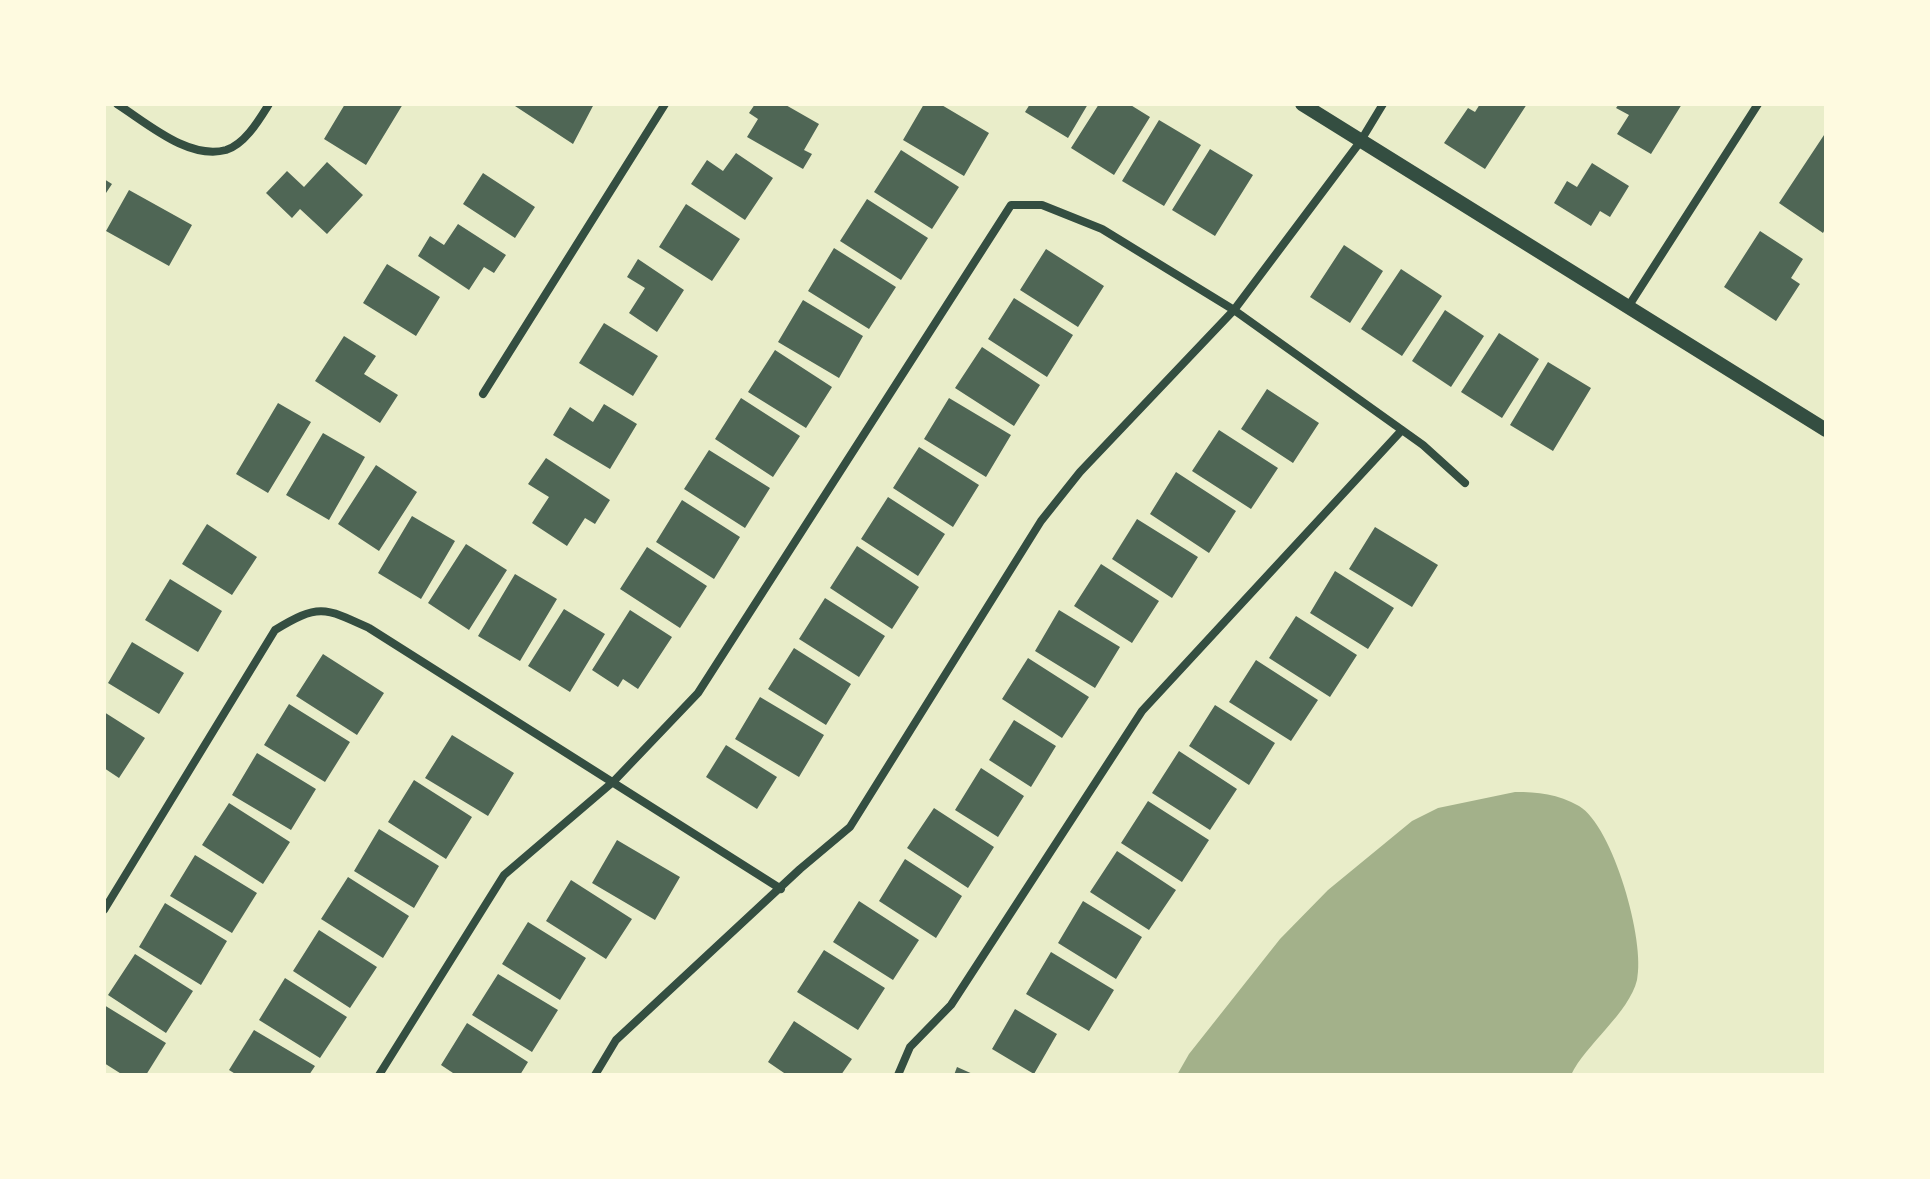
<!DOCTYPE html>
<style>
body{margin:0}
#map{position:relative;width:1930px;height:1179px;overflow:hidden;background:#e9edc9;font-family:Raleway,sans-serif}
canvas{display:block}
.frame{position:absolute;inset:0;border:106px solid #fefae0;pointer-events:none}
</style>
<div id="map">
<canvas width="1930" height="1179"></canvas>
<div class="frame"></div>
</div>
<script>
const ctx = document.querySelector('canvas').getContext('2d');
ctx.lineJoin = 'round';
function fill(path, color) {
  ctx.fillStyle = color;
  ctx.fill(path, 'evenodd');
}
function trace(path, color, width, dash) {
  ctx.strokeStyle = color;
  ctx.lineWidth = width;
  ctx.lineCap = dash ? 'butt' : 'round';
  ctx.setLineDash(dash || []);
  ctx.stroke(path);
}
fill(new Path2D(`
 M1515 792C1538 792 1558 794 1579 806 1613 826 1646 942 1637 980 1629 1013 1586 1044 1571 1075H1177L1189 1054 1280 939 1328 890 1412 821 1438 808Z`), '#a3b18a');
fill(new Path2D(`
 M345 104H403L366 165 324 139Z
 M516 104H594L573 144 515 106Z
 M755 104H784L819 124 804 150 812 154 803 169 747 137 758 119 749 113Z
 M924 104H940L989 133 964 176 903 140Z
 M1030 104H1088L1068 138 1025 112Z
 M1099 104H1129L1150 117 1114 175 1071 148Z
 M1480 104H1527L1485 169 1444 143 1468 108 1475 112Z
 M1619 104H1682L1651 154 1617 134 1629 115 1616 108Z
 M1159 120 1201 145 1164 206 1122 181Z
 M1826 132V227L1823 233 1779 203Z
 M1210 149 1253 175 1215 236 1172 210Z
 M901 150 959 187 932 229 874 192Z
 M736 153 773 178 745 220 691 184 707 160 723 171Z
 M327 162 363 195 327 234 300 209 292 218 266 193 287 171 304 187Z
 M1592 163 1629 186 1610 217 1600 211 1591 226 1554 203 1567 181 1577 187Z
 M483 173 535 207 515 238 463 204Z
 M104 179 112 184 104 196Z
 M129 190 192 225 169 266 106 231Z
 M867 199 928 238 901 280 840 241Z
 M686 204 740 239 712 281 659 247Z
 M458 224 506 255 494 273 484 267 469 290 418 256 430 236 444 245Z
 M1760 231 1803 259 1791 278 1800 284 1776 321 1724 287Z
 M1344 245 1383 271 1350 323 1310 297Z
 M834 248 896 287 869 329 808 291Z
 M1046 249 1104 286 1078 327 1020 290Z
 M638 259 684 290 657 332 629 313 645 288 627 277Z
 M387 264 440 297 416 336 363 303Z
 M1401 269 1442 296 1402 356 1361 329Z
 M1014 298 1073 335 1047 377 988 339Z
 M803 300 863 336 839 378 778 342Z
 M1445 310 1484 336 1451 387 1412 361Z
 M604 323 658 356 633 396 579 363Z
 M1499 333 1539 359 1502 418 1461 392Z
 M344 336 376 356 364 374 398 395 380 423 315 381Z
 M982 347 1040 385 1014 426 955 388Z
 M775 350 832 387 806 428 748 392Z
 M1548 362 1591 388 1553 451 1510 425Z
 M1267 389 1319 423 1293 463 1241 429Z
 M741 398 800 436 773 477 715 439Z
 M949 398 1011 435 986 477 924 439Z
 M278 403 311 422 268 493 236 474Z
 M604 404 637 424 610 469 553 435 570 407 593 422Z
 M1219 430 1278 468 1251 509 1192 471Z
 M323 433 365 457 329 520 286 495Z
 M919 447 979 485 953 527 893 488Z
 M709 450 770 488 745 528 684 489Z
 M546 458 610 500 595 524 585 518 567 546 532 523 549 497 528 484Z
 M376 465 417 492 379 551 338 524Z
 M1176 472 1236 511 1209 553 1150 514Z
 M888 497 945 534 918 576 861 539Z
 M682 500 740 537 714 579 656 542Z
 M412 516 455 541 421 599 378 573Z
 M1137 519 1198 557 1172 598 1112 559Z
 M207 524 257 557 232 595 182 564Z
 M1375 527 1438 565 1412 607 1349 569Z
 M466 544 507 570 469 630 428 603Z
 M857 546 919 587 892 629 830 588Z
 M647 547 707 586 680 628 620 589Z
 M1101 564 1159 601 1132 643 1074 606Z
 M1335 571 1394 608 1368 649 1310 613Z
 M515 574 557 599 520 661 478 636Z
 M170 579 222 611 198 652 145 620Z
 M825 598 885 636 859 677 799 639Z
 M564 609 605 634 570 692 528 666Z
 M630 610 672 637 638 689 623 679 618 687 592 670Z
 M1059 610 1120 647 1095 688 1035 651Z
 M1296 616 1357 655 1330 697 1269 658Z
 M132 642 184 673 159 714 108 683Z
 M794 648 851 684 826 725 768 689Z
 M323 654 384 693 357 735 296 696Z
 M1028 658 1089 697 1062 738 1002 699Z
 M1256 660 1318 700 1291 741 1229 702Z
 M760 697 824 735 799 777 735 739Z
 M289 704 350 742 325 782 264 745Z
 M1215 705 1275 743 1249 785 1189 746Z
 M104 712 145 738 119 778 104 768Z
 M1014 720 1056 746 1031 787 989 760Z
 M452 735 514 773 488 816 425 778Z
 M726 745 777 777 757 809 706 777Z
 M1179 751 1237 789 1210 830 1152 793Z
 M257 753 316 789 291 830 232 795Z
 M981 768 1024 796 998 837 955 810Z
 M414 780 472 817 446 859 388 822Z
 M1148 801 1209 840 1182 882 1121 843Z
 M229 803 290 842 263 884 202 845Z
 M934 808 994 847 968 888 907 848Z
 M379 829 439 866 414 908 354 871Z
 M617 840 680 877 655 920 592 883Z
 M1117 851 1176 890 1149 930 1090 892Z
 M195 855 257 893 232 933 170 896Z
 M905 859 962 896 936 938 879 901Z
 M348 877 409 916 383 958 321 919Z
 M571 880 632 919 606 959 546 921Z
 M859 901 919 940 893 980 833 942Z
 M1083 901 1142 937 1116 979 1058 943Z
 M165 903 227 941 201 985 139 947Z
 M528 922 586 958 560 1000 502 964Z
 M319 930 377 967 350 1008 293 971Z
 M824 950 885 988 858 1030 797 992Z
 M1051 952 1114 990 1089 1031 1026 994Z
 M135 954 193 991 166 1033 108 995Z
 M498 974 558 1010 532 1052 472 1015Z
 M285 978 347 1017 320 1058 259 1020Z
 M104 1005 166 1043 146 1075H123L104 1063Z
 M1015 1009 1057 1034 1034 1074 992 1049Z
 M794 1021 852 1059 841 1075H787L768 1062Z
 M467 1023 528 1062 520 1075H456L441 1065Z
 M254 1030 315 1066 309 1075H237L229 1070Z
 M957 1067 975 1075H954Z`), '#4f6655');
trace(new Path2D(`
 M117 104C147 123 188 160 226 150 245 144 259 120 269 104
 M1628 307 1758 104
 M483 394 665 104
 M104 910 275 630C318 604 324 607 369 628L781 889
 M379 1075 504 875 614 781 698 693 1011 205H1042L1102 229 1234 310 1423 445 1465 483
 M595 1075 616 1040 800 869 850 827 1041 521 1080 472 1234 310 1360 142 1383 104
 M898 1075 910 1047 951 1005 1142 711 1402 430`), '#344e41', 8);
trace(new Path2D(`
 M1302 104 1826 430`), '#344e41', 14);
</script>
